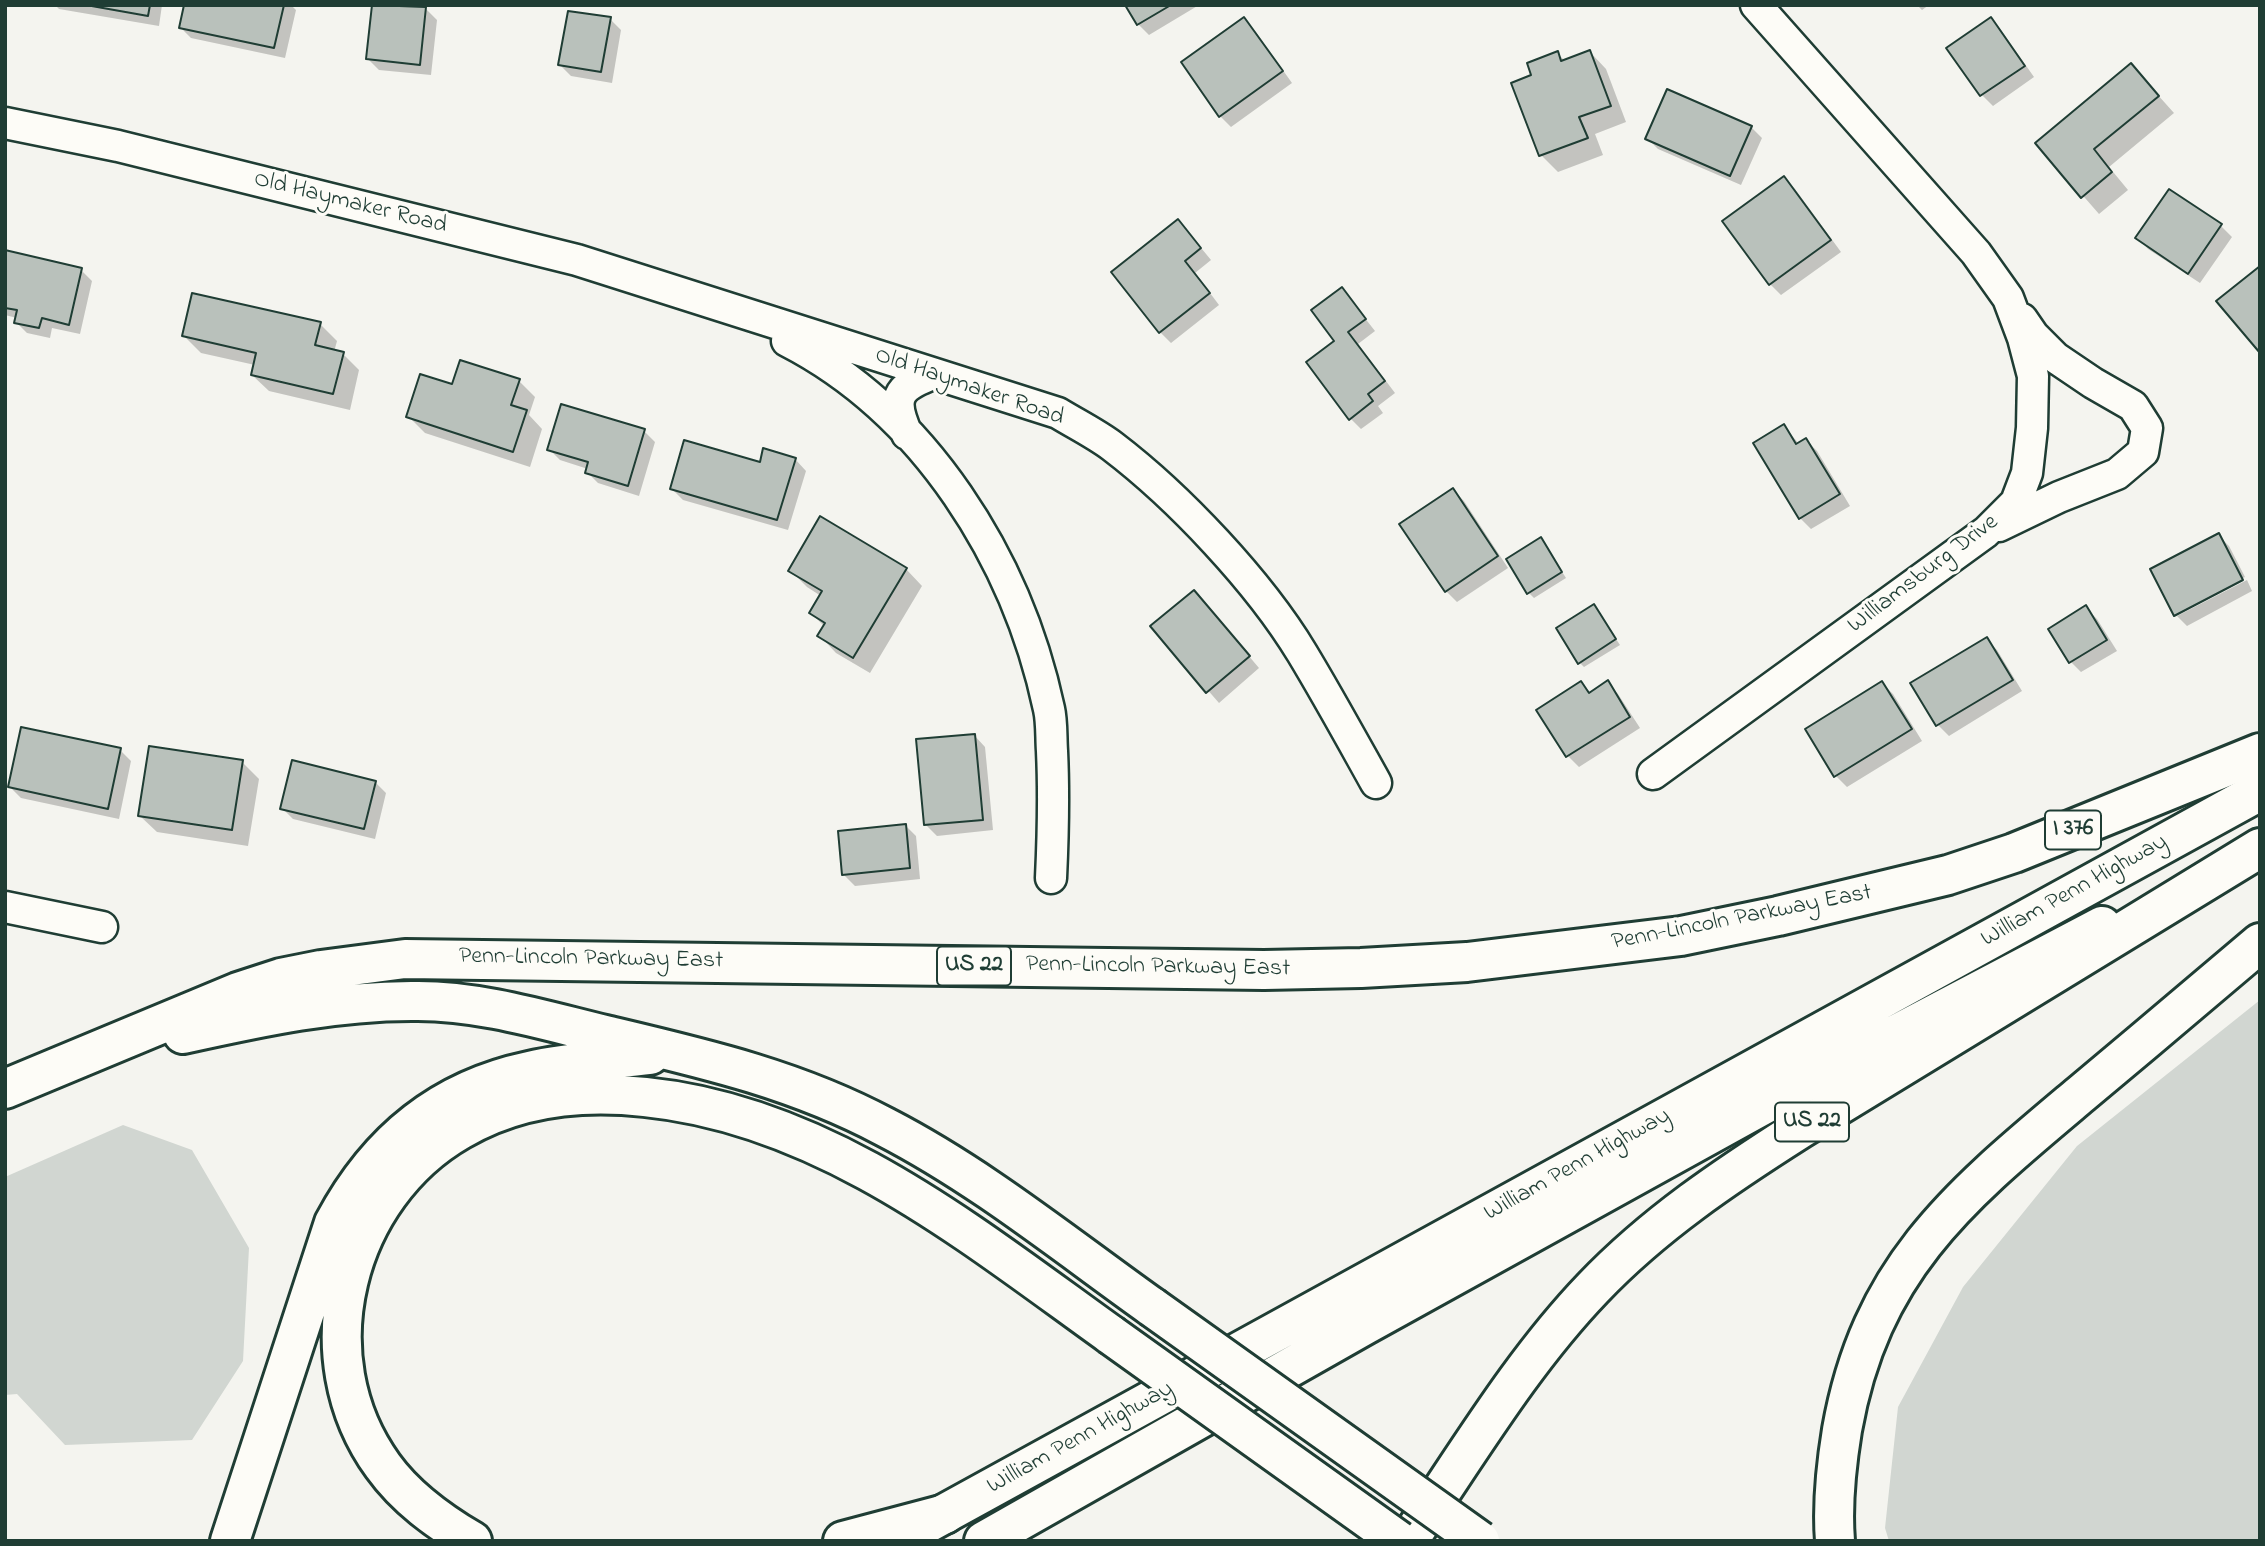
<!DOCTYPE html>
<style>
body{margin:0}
#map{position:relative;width:2265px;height:1546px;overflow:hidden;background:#f4f4ef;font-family:"Indie Flower",sans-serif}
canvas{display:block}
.frame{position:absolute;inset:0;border:7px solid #1f3d34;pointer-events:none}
</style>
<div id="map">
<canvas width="2265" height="1546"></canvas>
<div class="frame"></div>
</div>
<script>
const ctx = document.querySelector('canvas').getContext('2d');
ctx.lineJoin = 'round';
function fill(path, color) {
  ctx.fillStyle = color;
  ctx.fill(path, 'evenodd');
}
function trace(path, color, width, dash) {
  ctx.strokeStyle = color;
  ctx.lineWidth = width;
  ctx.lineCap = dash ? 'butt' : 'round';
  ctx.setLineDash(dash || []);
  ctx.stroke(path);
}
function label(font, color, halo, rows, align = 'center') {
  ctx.font = font + ' "Indie Flower",sans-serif';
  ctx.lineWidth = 6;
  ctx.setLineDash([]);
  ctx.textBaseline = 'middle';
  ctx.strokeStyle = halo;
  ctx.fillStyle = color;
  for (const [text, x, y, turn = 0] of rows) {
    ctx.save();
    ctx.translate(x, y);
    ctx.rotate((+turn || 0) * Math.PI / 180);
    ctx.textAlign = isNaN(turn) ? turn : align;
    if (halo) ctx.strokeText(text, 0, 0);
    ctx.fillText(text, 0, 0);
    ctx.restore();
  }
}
fill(new Path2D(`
 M2260 1000V1541H1889L1885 1528 1898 1407 1963 1287 2077 1146Z
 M123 1125 192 1150 249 1248 243 1361 192 1440 65 1445 17 1394 5 1395V1177Z`), '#d1d6d1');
fill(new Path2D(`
 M55 5H162L159 26 59 9Z
 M185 5H291L296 10 285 58 191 38 180 27Z
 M374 5 426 9 437 20 431 75 379 70 368 59Z
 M1127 5H1199L1149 35 1138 24Z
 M1917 5H1929L1922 10Z
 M610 19 621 30 612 83 571 76 560 65Z
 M1990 19 2001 30 2034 77 1993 106 1982 95 1948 48Z
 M1244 20 1255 31 1292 83 1231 127 1220 116Z
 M1590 52 1606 69 1626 122 1595 134 1603 155 1558 172 1541 155 1534 76 1557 53 1565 61Z
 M2131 65 2174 113 2109 167 2128 190 2099 214 2037 143Z
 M1751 127 1762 138 1741 185 1658 149 1647 138Z
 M1784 178 1795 189 1841 252 1781 295 1770 284 1725 222Z
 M2221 226 2232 237 2200 283 2148 249 2138 238Z
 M1188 232 1211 260 1195 273 1219 305 1171 343 1160 332Z
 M5 252 81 270 92 281 80 334 52 328 50 338 27 333 16 322 17 318 5 315Z
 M1342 289 1375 331 1358 344 1395 393 1378 406 1383 413 1361 429 1350 418 1337 341Z
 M320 324 337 341 334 352 343 354 359 370 350 410 269 391 252 375 255 365 201 353 184 336Z
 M519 381 535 397 529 415 542 429 530 467 425 433 408 416 453 387Z
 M1784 426 1799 444 1806 440 1817 451 1850 506 1811 529 1800 518Z
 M644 431 655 442 639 496 598 483 587 472 588 469 560 460 549 449Z
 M795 459 806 471 788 530 683 500 672 489Z
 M1453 490 1464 501 1508 568 1457 602 1446 591Z
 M2218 535 2229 546 2245 577 2177 612V616L2176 615Z
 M1541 539 1566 578 1534 598 1529 593Z
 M906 569 922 586 870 673 836 653 820 636 825 627 811 613 821 596 807 587 790 570Z
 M2247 580 2252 591 2187 626 2177 616Z
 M1204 603 1259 668 1219 703 1152 626Z
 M1594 606 1620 645 1584 667 1579 662Z
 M2086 608 2097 619 2117 651 2081 672 2070 661Z
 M1986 639 1997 650 2022 691 1949 736 1938 725 1913 683Z
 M1581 683 1591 693 1608 683 1618 694 1640 728 1579 767 1568 756 1538 710Z
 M1882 683 1893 694 1922 741 1847 787 1836 776Z
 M974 735 985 747 993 830 937 836 926 825Z
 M120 750 131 761 119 819 21 798 10 787Z
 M242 762 259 779 248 846 157 832 140 816Z
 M375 782 386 793 375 839 293 819 282 808Z
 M905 825 916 836 920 879 855 886 844 875Z`), '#0003');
const building = new Path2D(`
 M86 5H150L148 16Z
 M184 5H284L274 48 179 28Z
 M372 5 426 7 420 65 366 59Z
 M1125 5H1171L1137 25Z
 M568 11 611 17 601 72 558 65Z
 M1244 17 1283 71 1219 117 1181 62Z
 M1991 17 2025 66 1980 96 1946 48Z
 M1590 50 1611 106 1579 117 1588 138 1539 156 1511 83 1531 75 1527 63 1558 51 1561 61Z
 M2131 63 2159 96 2094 149 2112 172 2081 198 2035 143Z
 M1667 89 1752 126 1730 176 1645 139Z
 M1784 176 1831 240 1769 285 1722 221Z
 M2169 189 2222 224 2188 274 2135 238Z
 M1178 219 1201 248 1185 261 1210 293 1159 333 1111 272Z
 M5 250 82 268 69 325 42 318 39 328 14 323 17 310 5 308Z
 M2260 266V353L2216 301Z
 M1342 287 1366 319 1348 332 1385 381 1368 394 1373 401 1349 420 1306 362 1334 341 1311 310Z
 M192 293 321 322 315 345 344 352 333 394 251 375 256 353 182 336Z
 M460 360 520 379 511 405 527 410 513 452 406 417 420 374 452 384Z
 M561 404 645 429 628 486 585 473 588 462 547 450Z
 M1784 424 1796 444 1806 438 1840 494 1799 519 1753 443Z
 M684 440 760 462 763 448 796 458 777 520 670 489Z
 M1453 488 1498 556 1445 592 1399 524Z
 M820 516 907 568 853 658 817 636 825 623 809 613 822 591 788 571Z
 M2219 533 2243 580 2174 616 2150 569Z
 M1541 537 1562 572 1527 594 1506 559Z
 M1194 590 1250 656 1206 693 1150 626Z
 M1594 604 1616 639 1578 664 1556 628Z
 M2086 605 2107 640 2069 663 2048 629Z
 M1987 637 2013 680 1936 726 1910 683Z
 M1608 680 1630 717 1566 757 1536 710 1581 681 1589 693Z
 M1882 681 1912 729 1834 777 1805 729Z
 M21 727 121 748 108 809 8 787Z
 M975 734 983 820 924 825 916 739Z
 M149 746 243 760 232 830 138 816Z
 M292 760 376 781 364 829 280 809Z
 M906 824 910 868 842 875 838 831Z`);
fill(building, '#b9c1bb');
trace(building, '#1f3d34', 2);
const minor = new Path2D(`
 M5 123 118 146 577 260 1058 413C1076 424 1096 434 1112 446 1179 497 1259 582 1302 653 1328 696 1352 740 1376 783
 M787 341C925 412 1017 559 1049 709 1052 722 1051 737 1052 751 1054 794 1053 836 1051 878
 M907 434C892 399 895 388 933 374
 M1999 526 2059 497 2117 474 2143 452 2147 428 2133 406 2093 383 2056 358 2033 335 2022 319
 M1653 774 1986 532 2016 502 2027 473 2032 428 2033 376 2023 338 2008 298 1976 253 1756 5
 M5 907 102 927`);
const trunk = new Path2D(`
 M915 1530 2260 791
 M984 1541 1365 1325 1781 1095 2102 926`);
const motorway = new Path2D(`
 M183 1034C260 1017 338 1000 418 1001 481 1001 543 1020 605 1035 702 1058 795 1079 885 1127 980 1176 1065 1245 1152 1307
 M5 1089 238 992 281 978 321 970 405 959 1264 970 1361 968 1467 962 1681 936 1778 916 1948 875 2014 853 2260 753
 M230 1541 334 1223C376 1144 439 1090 529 1071 569 1062 610 1060 650 1055
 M472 1541C438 1521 406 1498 383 1466 303 1356 345 1196 460 1130 516 1097 582 1090 645 1097 825 1115 970 1234 1111 1335
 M843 1541 945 1514
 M1408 1541C1467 1455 1521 1363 1593 1288 1654 1224 1726 1176 1800 1129L2260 848
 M1835 1541C1832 1504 1836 1467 1842 1430 1871 1266 1961 1195 2081 1094 2141 1044 2200 994 2260 943`);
trace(minor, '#1f3d34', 35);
trace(trunk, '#1f3d34', 44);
trace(motorway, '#1f3d34', 44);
trace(minor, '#fdfcf7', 30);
trace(trunk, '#fdfcf7', 38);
trace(motorway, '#fdfcf7', 38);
const motorwayBridge = new Path2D(`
 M1152 1307 1480 1541
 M1111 1335 1399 1541`);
trace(motorwayBridge, '#1f3d34', 44, []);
trace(motorwayBridge, '#fdfcf7', 38);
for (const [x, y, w] of [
 [2073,830,56],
 [974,966,74],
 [1812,1122,74]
]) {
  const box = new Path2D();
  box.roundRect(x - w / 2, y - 19.5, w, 39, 5);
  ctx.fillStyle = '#fdfcf7';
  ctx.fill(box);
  trace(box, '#1f3d34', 2);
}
label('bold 23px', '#1f3d34', null, [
 ["I 376",2073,830],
 ["US 22",974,966],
 ["US 22",1812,1122]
]);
label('24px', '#1f3d34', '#fdfcf7', [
 ["Old Haymaker Road",350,204,14],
 ["Old Haymaker Road",969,388,19],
 ["Williamsburg Drive",1924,575,-37],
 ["William Penn Highway",2075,892,-29],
 ["Penn-Lincoln Parkway East",1742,919,-11],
 ["Penn-Lincoln Parkway East",591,960,1],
 ["Penn-Lincoln Parkway East",1158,968,1],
 ["William Penn Highway",1578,1166,-29],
 ["William Penn Highway",1081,1439,-29]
]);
</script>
